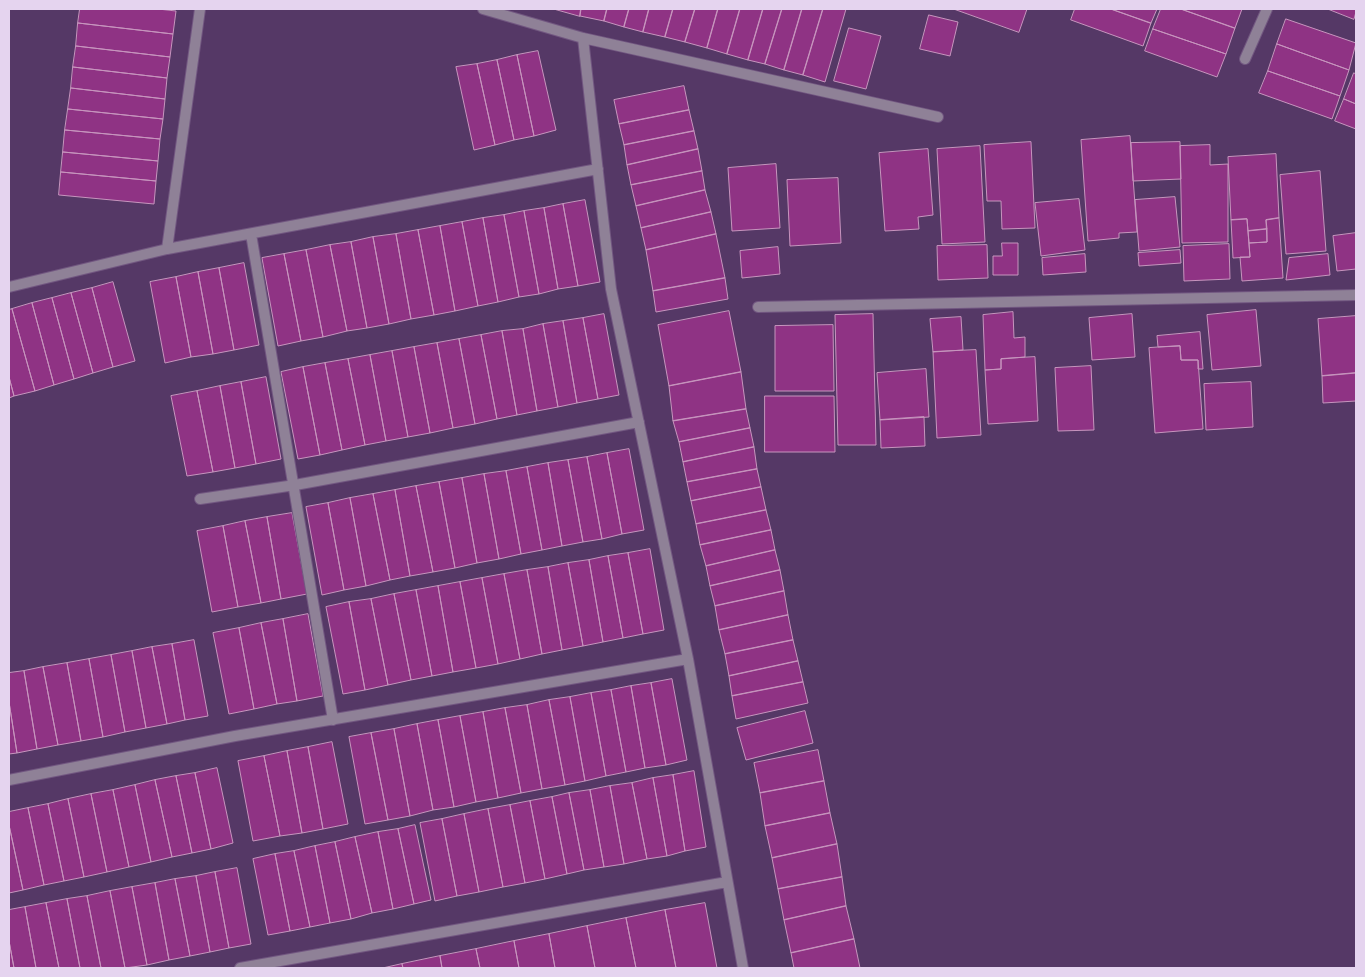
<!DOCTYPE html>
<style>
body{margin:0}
#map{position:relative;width:1365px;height:977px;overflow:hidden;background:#553866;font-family:"Playfair Display",serif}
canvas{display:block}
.frame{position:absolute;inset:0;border:10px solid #e5d4ef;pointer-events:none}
</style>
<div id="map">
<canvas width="1365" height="977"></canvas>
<div class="frame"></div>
</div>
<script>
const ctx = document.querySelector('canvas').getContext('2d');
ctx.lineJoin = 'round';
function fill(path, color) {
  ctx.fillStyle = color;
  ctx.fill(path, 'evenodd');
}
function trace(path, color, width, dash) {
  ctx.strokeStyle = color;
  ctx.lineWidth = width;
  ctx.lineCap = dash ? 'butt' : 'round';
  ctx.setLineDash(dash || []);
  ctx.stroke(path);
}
const building = new Path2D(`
 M80 9H158L176 11 173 34 78 23Z
 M554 9H581L580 16Z
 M581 9H607L604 21 580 16Z
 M607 9H629L624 27 604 21Z
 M629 9H649L643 32 624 27Z
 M649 9H673L665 37 643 32Z
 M673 9H695L685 42 665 37Z
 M695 9H718L707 48 685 42Z
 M718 9H740L727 54 707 48Z
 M740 9H763L748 60 727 54Z
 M763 9H782L765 64 748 60Z
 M782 9H802L784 70 765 64Z
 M802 9H823L803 75 784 70Z
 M823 9H846L825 82 803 75Z
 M954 9H1027L1019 32Z
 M1075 9H1111L1151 23 1143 46 1071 20Z
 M1111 9H1157L1151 23Z
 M1161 9H1181L1235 28 1226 54 1153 29Z
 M1181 9H1242L1235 28Z
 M1328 9H1356V12L1354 19Z
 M929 15 958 22 950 56 920 49Z
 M1286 19 1356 43 1349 70 1277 44Z
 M78 23 173 34 170 57 76 46Z
 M849 28 881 36 866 89 834 81Z
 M1153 29 1226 54 1217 77 1145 51Z
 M1277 44 1349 70 1340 96 1268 71Z
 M76 46 170 57 167 78 73 67Z
 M538 51 556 130 534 136 517 55Z
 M517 55 534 136 514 140 497 60Z
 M497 60 514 140 495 145 477 64Z
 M477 64 495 145 474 150 456 67Z
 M73 67 167 78 165 99 71 88Z
 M1268 71 1340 96 1332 119 1259 93Z
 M1354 73 1356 74V104L1344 99Z
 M684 86 689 110 619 124 614 100Z
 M71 88 165 99 163 119 68 109Z
 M1344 99 1356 104V129L1335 121Z
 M68 109 163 119 160 139 65 130Z
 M689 110 694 131 624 145 619 124Z
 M65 130 160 139 158 161 63 152Z
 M694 131 698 149 627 165 624 145Z
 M1130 136 1137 232 1119 233V238L1088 241 1081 140Z
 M1031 142 1035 228 1002 229 1001 201H987L984 145Z
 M1180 142 1181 179 1133 181 1131 143Z
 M1210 145V165L1228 164V242L1182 243 1180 146Z
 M980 146 985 242 942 244 937 149Z
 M698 149 702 171 631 185 627 165Z
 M928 149 933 215 918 217 919 229 885 231 879 153Z
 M63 152 158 161 156 181 61 172Z
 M1276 154 1279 218 1266 220 1267 229 1248 231 1247 219 1231 220 1228 157Z
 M776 164 780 228 732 231 728 168Z
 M702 171 705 190 636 206 631 185Z
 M1320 171 1326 251 1286 254 1280 175Z
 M61 172 156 181 154 204 59 195Z
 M838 178 841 243 790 246 787 180Z
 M705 190 711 212 641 228 636 206Z
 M1175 197 1180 247 1139 251 1135 200Z
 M1079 199 1085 250 1041 256 1035 203Z
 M585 200 600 282 578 286 563 204Z
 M563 204 578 286 558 289 544 208Z
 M544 208 558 289 539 294 524 211Z
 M524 211 539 294 519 297 504 215Z
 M711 212 716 234 646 250 641 228Z
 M504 215 519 297 498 302 483 218Z
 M483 218 498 302 478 306 462 222Z
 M1279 218 1283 278 1242 281 1240 257H1250L1249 243 1267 242 1266 220Z
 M1247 219 1250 257 1233 258 1231 220Z
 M462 222 478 306 455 311 440 226Z
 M440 226 455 311 434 315 418 230Z
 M1267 229V242L1249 243 1248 231Z
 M418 230 434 315 411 319 396 234Z
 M1356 233V269L1337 271 1333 236Z
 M396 234 411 319 389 324 373 237Z
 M716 234 725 278 653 291 646 250Z
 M373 237 389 324 367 328 351 242Z
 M351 242 367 328 347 331 330 245Z
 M1002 243H1018V275H993V256H1002Z
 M1229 244 1230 279 1184 281 1183 246Z
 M330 245 347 331 323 337 306 250Z
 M987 245 988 278 938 280 937 246Z
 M778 247 780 274 742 278 740 251Z
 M306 250 323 337 301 341 284 254Z
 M1180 250 1181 263 1139 266 1138 253Z
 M284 254 301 341 278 346 262 258Z
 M1085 254 1086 272 1043 275 1042 258Z
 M1328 254 1330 275 1286 280 1289 258Z
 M244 263 259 345 234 350 219 268Z
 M219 268 234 350 213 354 198 272Z
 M198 272 213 354 191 357 176 277Z
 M176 277 191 357 165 363 150 282Z
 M725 278 728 299 656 312 653 291Z
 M113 282 135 361 113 367 92 288Z
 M92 288 113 367 93 373 71 293Z
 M71 293 93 373 74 379 52 298Z
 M52 298 74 379 54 385 32 303Z
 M32 303 54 385 35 391 12 309Z
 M12 309 35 391 14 396 9 377V310Z
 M1256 310 1261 366 1212 370 1207 315Z
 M729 311 741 372 669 386 658 325Z
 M1013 312 1014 338 1025 337V357L1001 359V369L985 370 983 315Z
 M604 314 619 395 598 399 583 318Z
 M873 314 876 445H838L835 315Z
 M1132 314 1135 357 1092 360 1089 318Z
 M1356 316V373L1322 376 1318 319Z
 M961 317 963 350 933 352 930 319Z
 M583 318 598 399 577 403 563 321Z
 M563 321 577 403 558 407 543 324Z
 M543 324 558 407 537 411 523 329Z
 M833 325 834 391H775V326Z
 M523 329 537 411 517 415 502 331Z
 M502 331 517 415 497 419 481 335Z
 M1200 332 1203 369H1198V360H1181L1180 346 1158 347 1157 336Z
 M481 335 497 419 475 424 459 339Z
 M459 339 475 424 453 428 437 343Z
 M437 343 453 428 430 433 414 347Z
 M1180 346 1181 360H1198L1203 429 1155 433 1149 348Z
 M414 347 430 433 408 437 392 351Z
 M976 350 981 435 937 438 933 352Z
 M392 351 408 437 386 441 370 355Z
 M370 355 386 441 365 445 348 359Z
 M1035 357 1038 421 988 424 985 370 1001 369V359Z
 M348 359 365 445 342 450 325 363Z
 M325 363 342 450 320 455 303 367Z
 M1091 366 1094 430 1058 431 1055 368Z
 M303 367 320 455 298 459 281 372Z
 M926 369 929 417 880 420 877 373Z
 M741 372 746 409 673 421 669 386Z
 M1356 373V401L1323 403 1322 376Z
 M9 377 14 396 9 398Z
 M266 377 281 459 256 464 241 382Z
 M241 382 256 464 235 468 220 386Z
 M1251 382 1253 427 1206 430 1204 384Z
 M220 386 235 468 213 472 197 391Z
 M197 391 213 472 187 476 171 396Z
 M765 396H834L835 452H765Z
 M746 409 750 428 679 442 673 421Z
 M924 417 925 446 881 448 880 420Z
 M750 428 754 447 683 462 679 442Z
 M754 447 757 469 687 482 683 462Z
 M629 449 644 530 622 534 607 453Z
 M607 453 622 534 602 539 587 457Z
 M587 457 602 539 583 542 568 460Z
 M568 460 583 542 562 546 548 463Z
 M548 463 562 546 542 550 527 467Z
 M527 467 542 550 521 554 506 471Z
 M757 469 761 487 691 501 687 482Z
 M506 471 521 554 499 559 484 474Z
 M484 474 499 559 477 563 462 478Z
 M462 478 477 563 455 568 439 482Z
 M439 482 455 568 433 572 416 486Z
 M416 486 433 572 410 576 395 490Z
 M761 487 766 510 696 524 691 501Z
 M395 490 410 576 390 580 373 494Z
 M373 494 390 580 366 586 350 498Z
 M350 498 366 586 344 590 328 503Z
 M328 503 344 590 322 595 306 507Z
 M766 510 771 530 700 545 696 524Z
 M292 513 307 594 281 599 267 517Z
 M267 517 281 599 261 603 245 521Z
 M245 521 261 603 238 607 223 526Z
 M223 526 238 607 212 612 197 531Z
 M771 530 775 550 706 566 700 545Z
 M650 549 664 630 643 634 628 553Z
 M775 550 780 570 710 586 706 566Z
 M628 553 643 634 623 638 608 556Z
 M608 556 623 638 603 642 589 560Z
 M589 560 603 642 583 646 568 563Z
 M568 563 583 646 562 650 548 567Z
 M548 567 562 650 542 654 527 570Z
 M527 570 542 654 520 659 504 574Z
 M780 570 784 591 715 606 710 586Z
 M504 574 520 659 498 664 482 578Z
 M482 578 498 664 476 668 460 582Z
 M460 582 476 668 453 672 438 586Z
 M438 586 453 672 432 676 416 590Z
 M416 590 432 676 411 680 394 594Z
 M784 591 788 615 719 630 715 606Z
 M394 594 411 680 388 685 371 599Z
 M371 599 388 685 365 690 349 602Z
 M349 602 365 690 343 694 326 607Z
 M308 614 323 696 297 701 283 619Z
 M788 615 793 640 725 654 719 630Z
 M283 619 297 701 277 704 261 623Z
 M261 623 277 704 254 709 239 628Z
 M239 628 254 709 229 714 213 633Z
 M194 640 208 716 185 720 172 644Z
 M793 640 798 661 729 676 725 654Z
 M172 644 185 720 167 724 152 647Z
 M152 647 167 724 146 728 132 651Z
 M132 651 146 728 125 732 111 655Z
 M111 655 125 732 103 737 89 659Z
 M89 659 103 737 81 741 67 663Z
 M798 661 803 682 732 696 729 676Z
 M67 663 81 741 58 745 43 667Z
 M43 667 58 745 37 749 24 671Z
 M24 671 37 749 17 753 9 702V673Z
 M672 679 687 760 666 765 651 683Z
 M803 682 808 703 736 719 732 696Z
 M651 683 666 765 645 768 631 686Z
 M631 686 645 768 626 772 611 690Z
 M611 690 626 772 606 776 591 693Z
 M591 693 606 776 585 781 570 697Z
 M570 697 585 781 565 785 549 700Z
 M549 700 565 785 542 789 527 705Z
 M9 702 17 753 9 754Z
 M527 705 542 789 521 793 505 708Z
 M505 708 521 793 498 798 483 712Z
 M805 711 813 743 746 760 737 728Z
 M483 712 498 798 476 802 460 716Z
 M460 716 476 802 454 807 438 720Z
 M438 720 454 807 433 810 417 724Z
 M417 724 433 810 410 816 394 729Z
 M394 729 410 816 388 820 371 733Z
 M371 733 388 820 365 824 349 737Z
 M332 742 348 824 323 829 308 747Z
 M308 747 323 829 302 833 287 751Z
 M818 750 824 781 760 793 754 763Z
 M287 751 302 833 280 836 264 756Z
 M264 756 280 836 253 841 238 761Z
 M217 768 233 843 211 849 195 773Z
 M694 771 706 847 685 851 673 775Z
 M195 773 211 849 192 853 176 776Z
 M673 775 685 851 667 856 653 778Z
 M176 776 192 853 172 857 155 780Z
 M653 778 667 856 647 859 632 783Z
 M155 780 172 857 151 862 135 785Z
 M824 781 830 813 765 826 760 793Z
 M632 783 647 859 624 864 610 786Z
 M135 785 151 862 129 867 113 790Z
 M610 786 624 864 604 867 590 790Z
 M113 790 129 867 107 872 91 794Z
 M590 790 604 867 584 870 569 793Z
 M569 793 584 870 567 874 552 797Z
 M91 794 107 872 84 877 68 799Z
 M552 797 567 874 545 879 530 801Z
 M68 799 84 877 64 881 48 804Z
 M530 801 545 879 525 883 510 805Z
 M48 804 64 881 44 885 28 808Z
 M510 805 525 883 503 887 488 809Z
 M28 808 44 885 23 890 9 825V812Z
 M488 809 503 887 479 892 464 814Z
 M830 813 837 844 772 858 765 826Z
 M464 814 479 892 457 896 442 819Z
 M442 819 457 896 435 901 420 823Z
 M9 825 23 890 9 893Z
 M415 825 431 900 414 904 398 829Z
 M398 829 414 904 393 909 378 832Z
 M378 832 393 909 372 913 355 837Z
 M355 837 372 913 351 919 335 842Z
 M335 842 351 919 330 923 315 846Z
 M837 844 842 877 778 889 772 858Z
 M315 846 330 923 310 927 294 851Z
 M294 851 310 927 290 931 275 854Z
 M275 854 290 931 268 935 253 859Z
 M237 868 251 944 229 948 215 872Z
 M215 872 229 948 210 952 196 876Z
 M196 876 210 952 190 956 175 879Z
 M842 877 846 906 784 920 778 889Z
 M175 879 190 956 169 960 155 883Z
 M155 883 169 960 147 965 132 887Z
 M132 887 147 965 125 968 110 891Z
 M110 891 125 968H101L87 896Z
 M87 896 101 968H80L67 899Z
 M67 899 80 968H59L46 903Z
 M46 903 59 968H36L25 907Z
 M705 903 717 968H676L665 910Z
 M846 906 854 939 791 953 784 920Z
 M25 907 36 968H14L9 941V910Z
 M665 910 676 968H636L626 918Z
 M626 918 636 968H595L587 926Z
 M587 926 595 968H555L549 934Z
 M549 934 555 968H519L514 941Z
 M854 939 860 968H794L791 953Z
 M9 941 14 968H9Z
 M514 941 519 968H480L476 949Z
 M476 949 480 968H442L440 956Z
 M440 956 442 968H403L402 964Z
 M402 964 403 968H383Z`);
fill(building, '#8f3384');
trace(building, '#c795be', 1);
const minor = new Path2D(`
 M483 9 583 38 938 117
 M583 38 611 289 688 659 743 968
 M1245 59 1267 9
 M251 234 333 720
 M167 249 200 9
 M9 287 167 249 598 169
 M758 307 1356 295
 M200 499 295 485 639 422
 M9 780 235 736 688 659
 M240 968 727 882`);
trace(minor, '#725781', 12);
trace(minor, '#8f8197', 10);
</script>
